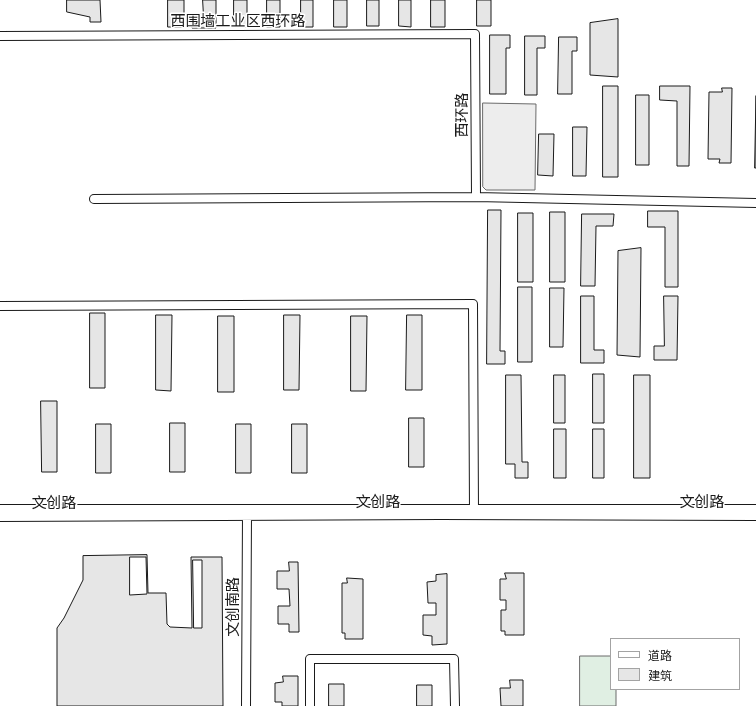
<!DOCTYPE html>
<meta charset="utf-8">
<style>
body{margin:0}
#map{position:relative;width:756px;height:706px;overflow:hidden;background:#fff;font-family:Mulish,"Noto Sans SC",sans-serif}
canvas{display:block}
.legend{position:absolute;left:610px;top:638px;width:130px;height:52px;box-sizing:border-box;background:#fff;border:1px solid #a3a3a3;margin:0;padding:5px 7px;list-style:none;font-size:12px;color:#1a1a1a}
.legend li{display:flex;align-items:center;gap:8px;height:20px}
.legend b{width:20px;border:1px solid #a3a3a3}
</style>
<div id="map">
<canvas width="756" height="706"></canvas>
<ul class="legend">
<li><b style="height:5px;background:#fff"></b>道路</li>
<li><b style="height:11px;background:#e6e6e6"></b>建筑</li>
</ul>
</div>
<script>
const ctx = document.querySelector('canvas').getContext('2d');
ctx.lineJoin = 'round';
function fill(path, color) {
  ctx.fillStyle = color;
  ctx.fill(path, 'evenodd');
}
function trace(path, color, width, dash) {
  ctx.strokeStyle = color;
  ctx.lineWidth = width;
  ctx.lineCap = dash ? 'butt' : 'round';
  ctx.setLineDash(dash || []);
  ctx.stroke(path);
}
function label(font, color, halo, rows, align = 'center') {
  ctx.font = font + ' Mulish,"Noto Sans SC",sans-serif';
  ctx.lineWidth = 3;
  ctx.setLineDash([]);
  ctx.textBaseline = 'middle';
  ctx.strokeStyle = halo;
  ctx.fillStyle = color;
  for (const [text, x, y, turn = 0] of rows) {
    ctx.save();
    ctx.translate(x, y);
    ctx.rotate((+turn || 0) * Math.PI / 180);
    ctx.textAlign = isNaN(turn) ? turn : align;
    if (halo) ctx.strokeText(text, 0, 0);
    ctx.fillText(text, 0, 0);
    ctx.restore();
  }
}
const green = new Path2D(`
 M580 656H611V689H616V706H580Z`);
fill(green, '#e0efe3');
trace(green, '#6a6a6a', 1);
const parking = new Path2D(`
 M483 103 536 104 535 190H486L483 187Z`);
fill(parking, '#ededed');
trace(parking, '#6a6a6a', 1);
const building = new Path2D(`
 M67 0H100L101 22H90V17L67 12Z
 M168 0H184V27H168Z
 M203 0H216V28H192V14H203Z
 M234 0H247V27H234Z
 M267 0H280V27H267Z
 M301 0H313V27H301Z
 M334 0H347V27H334Z
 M367 0H379V26H367Z
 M399 0H411V27L399 26Z
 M431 0H445V27H431Z
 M477 0H491V26H477Z
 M618 19V77L590 75V23Z
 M490 35H510V48H506V94H490Z
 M525 36H545V48H537V95H525Z
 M559 37H577V51H572V94H558Z
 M603 86H618V177H603Z
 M660 86H690L689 166H677V101L660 100Z
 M722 88H732L731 163H719L720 159H708L709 92H722Z
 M636 95H649V165H636Z
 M756 96V168H755Z
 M573 127H587L586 176H573Z
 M539 134H554L553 176 538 175Z
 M488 210H501L500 351H505V364H487Z
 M648 211H678V287H665V227H648Z
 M550 212H565V282H550Z
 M518 213H533V282H518Z
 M582 214H614L613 226H596L595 286H581Z
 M641 248 640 357 617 355 618 251Z
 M518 287H532V362H518Z
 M550 288H564L563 347H550Z
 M581 296H594V350H604V363H581Z
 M664 296H678L677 360H654V346H664Z
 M90 313H105V388H90Z
 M156 315H172L171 391 156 390Z
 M284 315H300L299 390H284Z
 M407 315H422V390H406Z
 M218 316H234V392H218Z
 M351 316H367L366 391H351Z
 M593 374H604V423H593Z
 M506 375H521L522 462H528V478H515V464H506Z
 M554 375H565V423H554Z
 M634 375H650V478H634Z
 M41 401H57V472H42Z
 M409 418H424V467H409Z
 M170 423H185V472H170Z
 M96 424H111V473H96Z
 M236 424H251V473H236Z
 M292 424H307V473H292Z
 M554 429H566V478H554Z
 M593 429H604V478H593Z
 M147 555 148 593H166L167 624 170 627 192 628 191 557H222L223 706H57V628L64 618 83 580V556Z
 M130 557H146L147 594 130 595Z
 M193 560H202V628H194Z
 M289 562H298L299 632H289V624H278V606H290L289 589H277V571H289Z
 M505 573H524V635H505V631H501V610H506V600H500V579H506Z
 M447 574V644L432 645V636L423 635V615H436V603H428L427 582 436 581V575Z
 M347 578 363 579V639H345V633H342V583H347Z
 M283 676H298V706H282V702H275V683L283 682Z
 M510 680H523V706H501L500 688H510Z
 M329 684H344V706H329Z
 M417 685H432V706H417Z`);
fill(building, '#e6e6e6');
trace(building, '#1a1a1a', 1);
const minor = new Path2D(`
 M0 36 475 34 476 197
 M94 199 476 197 756 203
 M0 306 473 304 474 513
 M0 509H756
 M0 517 440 515 756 516
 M246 706 247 513
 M310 706V659H454L455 706`);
trace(minor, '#1a1a1a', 10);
trace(minor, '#fff', 8);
label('15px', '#1a1a1a', '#fff', [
 ["西围墙工业区西环路",238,21],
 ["西环路",462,115,-90],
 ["文创路",378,502],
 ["文创路",702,502],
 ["文创路",54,503],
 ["文创南路",233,607,-90]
]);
</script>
